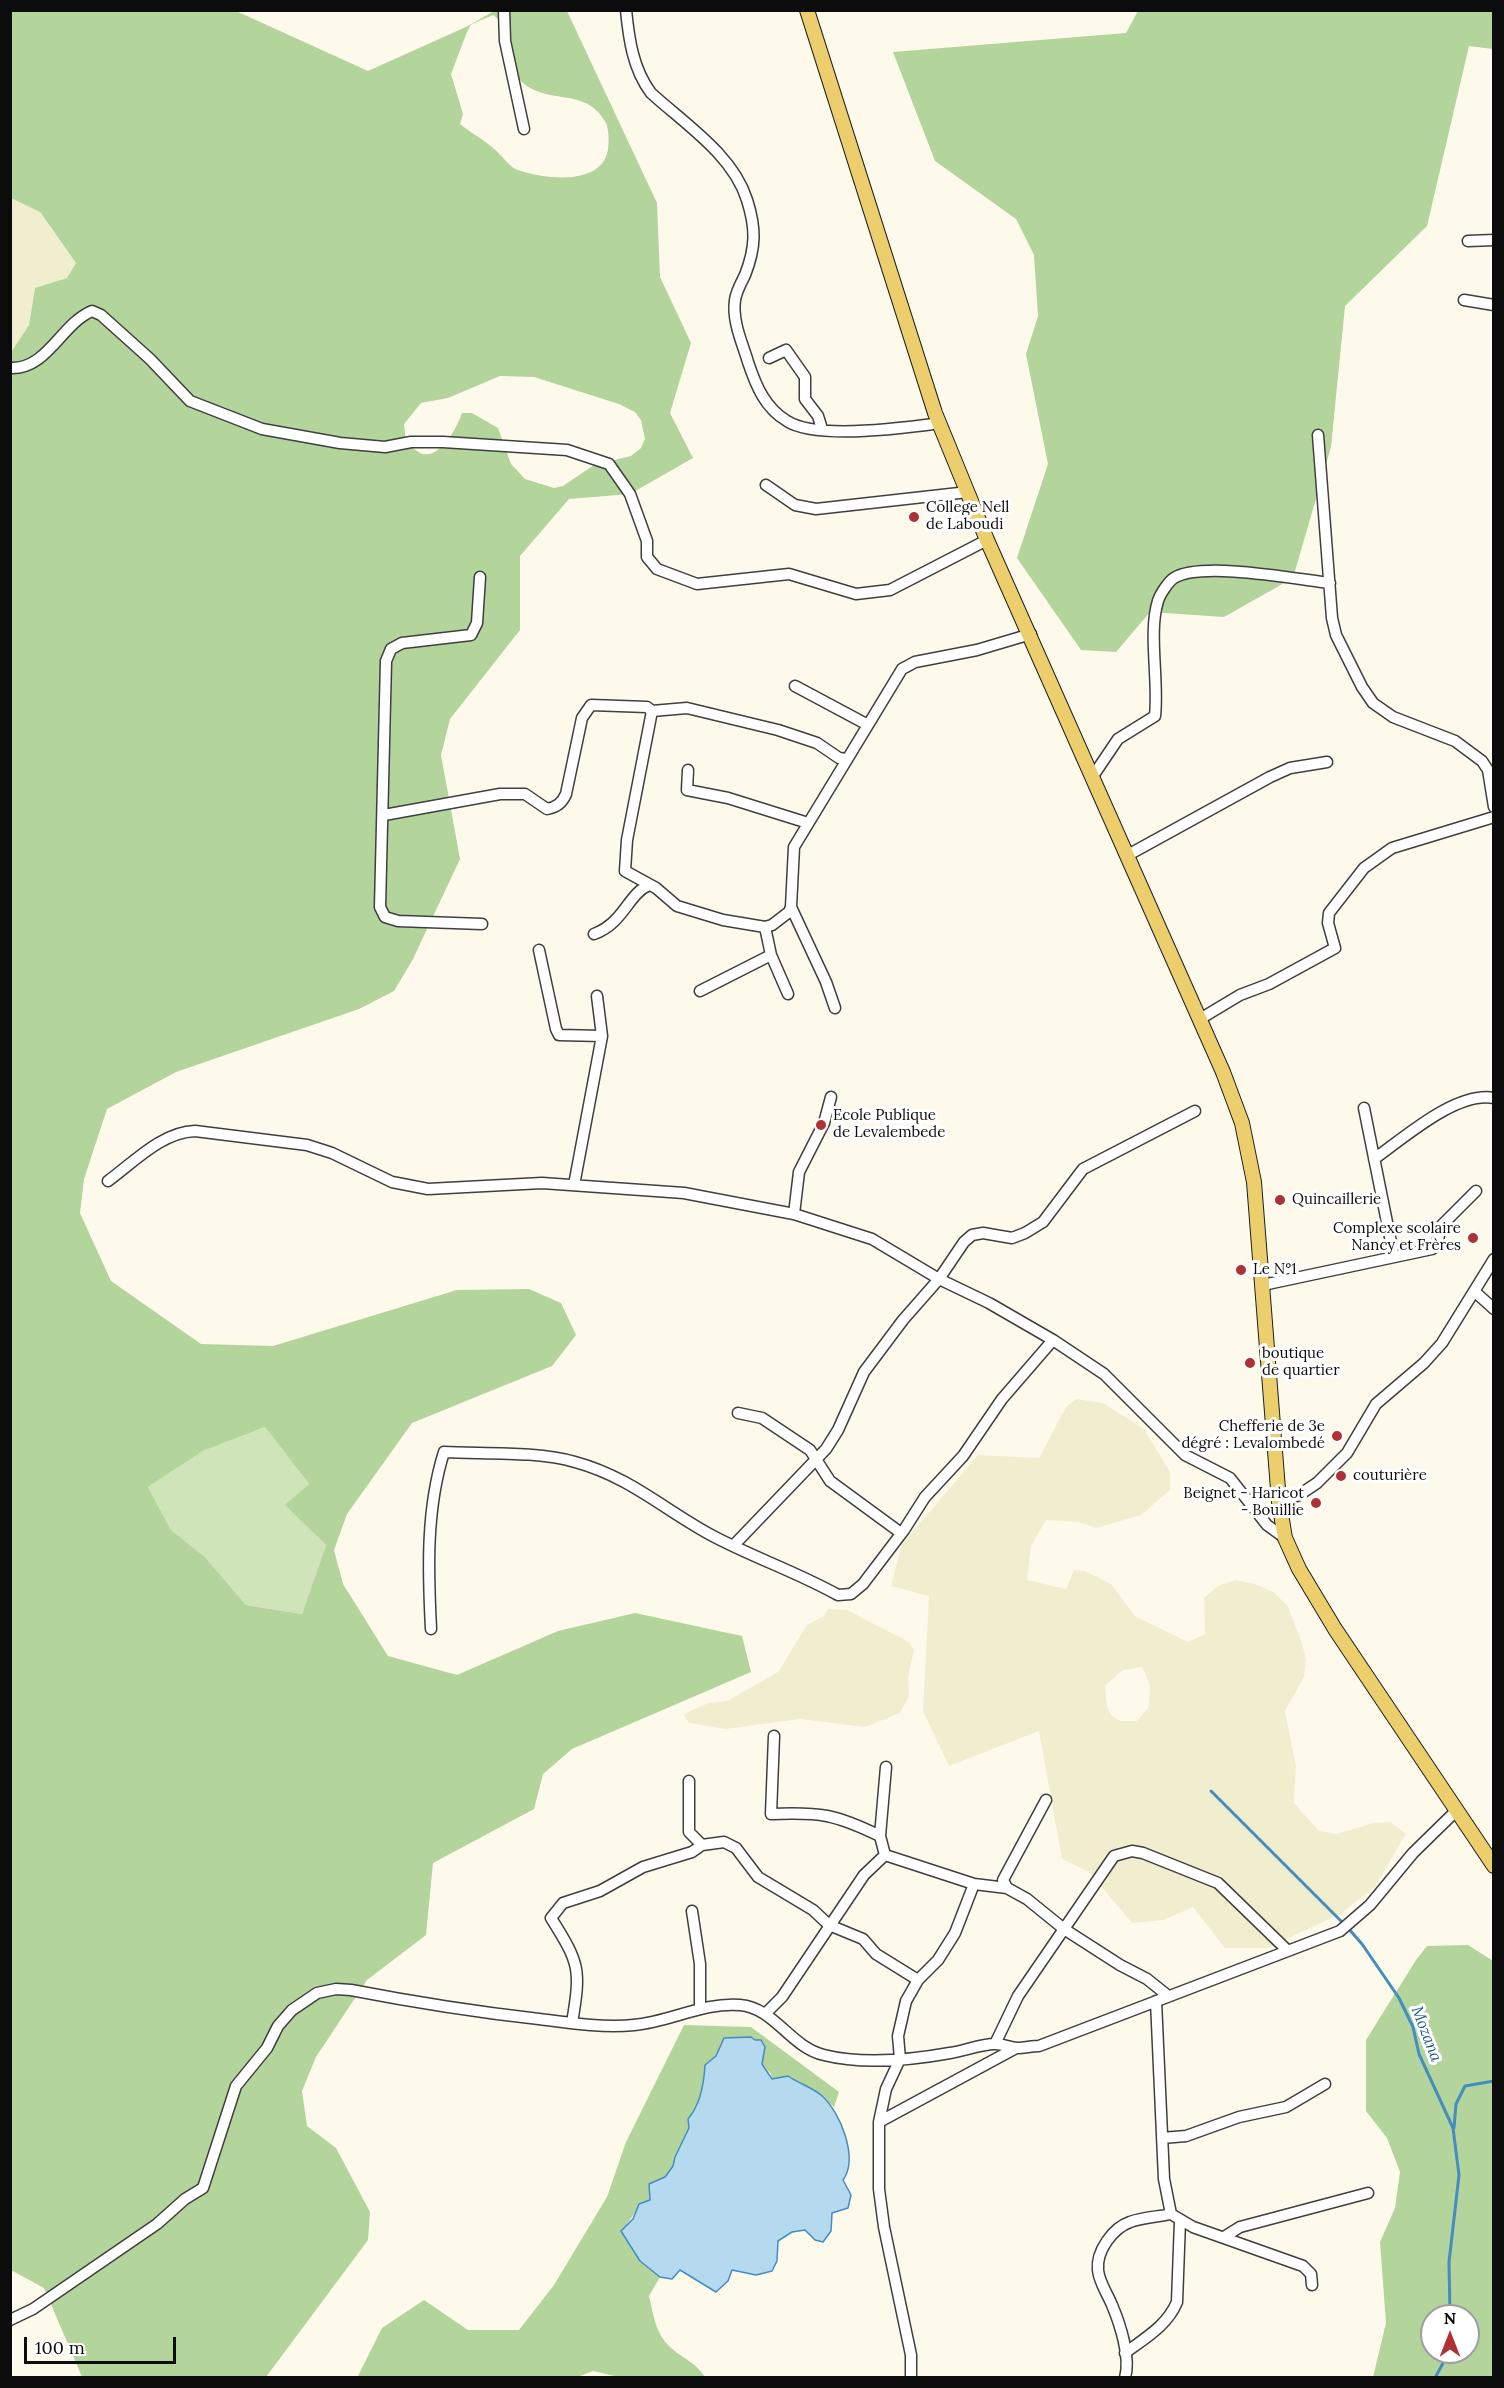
<!DOCTYPE html>
<meta charset="utf-8">
<style>
body{margin:0}
#map{position:relative;width:1504px;height:2388px;overflow:hidden;background:#fdfaec;font-family:Lora,serif}
canvas{display:block}
.frame{position:absolute;inset:0;border:12px solid #0c0c0c;pointer-events:none}
.north{position:absolute;left:1420px;top:2304px;width:60px;height:60px;box-sizing:border-box;background:#fff;border:2px solid #9e9e9e;border-radius:50%;rotate:0deg;font-size:16px;font-weight:700;line-height:24px;text-align:center;color:#0c0c0c}
.north::after{content:'';display:block;margin:auto;width:21px;height:27px;background:#af3136;clip-path:polygon(50% 0,100% 100%,50% 72%,0 100%)}
.scale{position:absolute;left:24px;top:2337px;width:152px;height:27px;box-sizing:border-box;border:3px solid #0c0c0c;border-top:0;padding-left:8px;font-size:18px;line-height:21px;white-space:nowrap;color:#0c0c0c;-webkit-text-stroke:4px #fff;paint-order:stroke}
</style>
<div id="map">
<canvas width="1504" height="2388"></canvas>
<div class="frame"></div>
<div class="north">N</div>
<div class="scale">100 m</div>
</div>
<script>
const ctx = document.querySelector('canvas').getContext('2d');
ctx.lineJoin = 'round';
function fill(path, color) {
  ctx.fillStyle = color;
  ctx.fill(path, 'evenodd');
}
function trace(path, color, width, dash) {
  ctx.strokeStyle = color;
  ctx.lineWidth = width;
  ctx.lineCap = dash ? 'butt' : 'round';
  ctx.setLineDash(dash || []);
  ctx.stroke(path);
}
function label(font, color, halo, rows, align = 'center') {
  ctx.font = font + ' Lora,serif';
  ctx.lineWidth = 6;
  ctx.setLineDash([]);
  ctx.textBaseline = 'middle';
  ctx.strokeStyle = halo;
  ctx.fillStyle = color;
  for (const [text, x, y, turn = 0] of rows) {
    ctx.save();
    ctx.translate(x, y);
    ctx.rotate((+turn || 0) * Math.PI / 180);
    ctx.textAlign = isNaN(turn) ? turn : align;
    if (halo) ctx.strokeText(text, 0, 0);
    ctx.fillText(text, 0, 0);
    ctx.restore();
  }
}
fill(new Path2D(`
 M11 198 39 211 76 263 67 278 35 289 29 325 11 354Z
 M1076 1399 1103 1403 1144 1429 1170 1472V1490L1141 1515 1096 1528 1079 1522 1046 1520 1031 1546 1027 1580 1066 1589 1074 1570 1085 1571 1111 1584 1135 1616 1188 1642 1205 1634 1204 1598 1218 1586 1236 1580 1255 1584 1273 1592 1287 1605 1301 1640 1306 1659 1304 1677 1285 1711 1296 1766 1294 1803 1319 1831 1337 1834 1373 1823 1391 1822 1406 1834 1375 1887 1340 1914 1267 1948H1225L1193 1907 1164 1920 1132 1923 1089 1872 1062 1859 1039 1731 949 1766 923 1711 929 1596 891 1586 902 1544 978 1455 1039 1458 1066 1407ZM1142 1667 1150 1685 1149 1707 1137 1721H1120L1112 1716 1107 1707 1105 1686 1123 1670Z
 M828 1609 847 1610 909 1642 914 1650 908 1678 909 1697 900 1713 865 1727 800 1719 725 1729 689 1723 684 1715 692 1710 709 1703 727 1701 778 1672 807 1625 824 1616Z`), '#f1eecf');
fill(new Path2D(`
 M265 1427 309 1484 286 1505 326 1545 302 1614 246 1605 205 1557 171 1530 148 1487 203 1451Z`), '#cfe4b9');
fill(new Path2D(`
 M11 10 236 11 368 71 468 26 494 11H567L657 203 660 277 691 343 670 413 693 458 630 494 569 499 520 556V630L450 719 441 755 460 859 413 959 394 991 359 1009 176 1072 107 1109 84 1179 80 1213 111 1281 201 1344 273 1346 457 1290 529 1289 561 1303 576 1335 552 1366 412 1423 347 1514 334 1550 343 1584 388 1656 457 1675 558 1631 635 1613 742 1636 751 1672 572 1749 543 1774 534 1809 433 1863 426 1935 367 1980 316 2057 302 2091 307 2126 336 2148 370 2212 368 2240 266 2377H82L44 2288 11 2270 10 354 29 325 35 288 67 278 76 263 40 212 11 198ZM493 15C498 19 503 23 506 28 514 43 508 68 520 80 546 107 586 85 606 123 609 130 609 142 608 150 601 186 547 179 521 171 508 168 503 155 493 148 483 139 471 133 460 124L463 114 451 74C455 65 467 29 471 25 477 21 487 18 493 15ZM500 376 534 377 619 404 635 412 641 420 645 439 641 448 631 456 594 465 563 486 554 488 525 479 511 464 498 428 472 413H462C458 426 441 458 423 454 418 453 411 446 406 443L404 424 421 403 448 398ZM265 1427 309 1484 285 1505 326 1545 302 1614 246 1605 205 1557 171 1530 148 1487 203 1451Z
 M1138 11H1493V49L1469 46 1427 226 1345 306 1331 447 1293 578 1224 617 1150 612 1116 652 1081 650 1017 558 1048 464 1026 354 1038 316 1034 255 1016 219 935 161 893 52 1126 33Z
 M1468 1945 1493 1961V2377H1373L1386 2323 1380 2242 1395 2208 1400 2172 1387 2138 1366 2111V2040L1416 1960 1427 1946ZM1432 2316H1468V2352H1432Z
 M684 2025 751 2027 839 2092 834 2107 818 2093 788 2076 772 2080 771 2074 762 2064 765 2047 751 2037 724 2038 716 2056 705 2065C704 2084 700 2105 688 2119L689 2128 675 2157 673 2166 665 2177 649 2184 650 2201 634 2214 622 2231 640 2261 660 2277 649 2296C653 2312 655 2331 667 2344 679 2357 695 2361 705 2377H619L593 2371 575 2378H357L382 2328 424 2300 468 2330H519L554 2285 607 2197 626 2142Z`), '#b3d49a');
const water = new Path2D(`
 M751 2037 755 2040H761L765 2047 762 2064 772 2079 788 2076C798 2083 811 2087 821 2095 840 2111 859 2158 843 2180L851 2195 848 2208 832 2213 831 2231 823 2242 815 2240 805 2230 792 2232 778 2241 777 2261 772 2271 756 2275 732 2270 728 2281 716 2292 680 2270 672 2279 660 2277 640 2261 621 2231 633 2219 639 2204 650 2200 649 2184 665 2177 673 2166 675 2157 689 2128 688 2119C700 2105 704 2084 705 2065L716 2056 724 2038Z`);
fill(water, '#b5daf0');
trace(water, '#438dc1', 1.5);
trace(new Path2D(`
 M1211 1791 1343 1923
 M1348 1928 1362 1944 1399 1998 1413 2027 1419 2054 1453 2128 1459 2175 1449 2262 1450 2316
 M1454 2128 1456 2104 1465 2086 1494 2081
 M1435 2378 1449 2352`), '#438dc1', 3);
const minor = new Path2D(`
 M504 10 505 41 524 129
 M626 10C629 40 633 69 651 93 685 124 733 155 747 200 756 228 756 247 745 275 741 283 736 292 735 300 732 321 742 342 748 362 756 386 765 408 787 421 816 440 905 428 940 423
 M1468 241 1494 240
 M1464 300 1494 305
 M769 358 786 350 805 377V399L818 416 822 429
 M10 368C47 370 61 324 92 311L101 315 150 359 190 401 262 429 340 443 385 447 411 442H443L567 450 609 464 630 494 647 541V557L657 569 697 584 789 574 856 594 890 590 987 540
 M1318 435 1332 618 1336 635 1362 687 1373 703 1393 717 1455 741 1482 761 1488 770 1494 807
 M766 485 795 505 816 509 968 492
 M480 577 477 623 471 635 402 643 391 649 386 661 380 907 385 917 398 921 482 924
 M795 686 868 725
 M652 711 627 840 625 871 656 888 677 906 723 920 765 927 772 925 789 912 791 907 794 847 902 669 915 662 977 650 1031 634
 M688 770 687 790 728 798 808 823
 M1093 776 1118 739 1155 716C1159 681 1148 632 1158 601 1160 594 1169 581 1174 578 1201 561 1296 579 1330 583
 M384 815 500 794H525L547 809C557 807 562 803 566 794L582 718 591 705 647 707 652 711 687 708 778 730 817 743 839 758 846 759
 M1128 855 1270 777 1290 768 1327 762
 M791 907 826 982 835 1008
 M765 927 771 955 788 994
 M594 934C624 923 628 894 649 885
 M539 950 556 1029 559 1035 602 1036
 M700 991 771 955
 M1200 1019 1240 995 1269 984 1335 948 1328 923 1329 913 1364 868 1392 848 1494 817
 M1364 1108 1394 1257
 M1374 1159C1404 1138 1456 1091 1494 1098
 M108 1181C134 1162 162 1132 195 1131L307 1145 332 1153 392 1182 428 1189 542 1183 684 1193 794 1214 872 1239 939 1279 989 1303 1053 1340 1104 1374 1185 1455 1230 1478 1267 1525 1285 1538
 M574 1185 602 1036 597 996
 M794 1214 799 1172 824 1123 831 1097
 M1263 1285 1432 1249 1436 1246 1442 1225 1476 1191
 M1474 1291 1494 1309
 M738 1413 762 1418 810 1450 830 1481 901 1533
 M1279 1502 1299 1495 1317 1483 1347 1453 1376 1404 1424 1363 1442 1343 1494 1259
 M733 1546 826 1449 838 1430 864 1372 903 1320 939 1279 964 1242 972 1235 983 1233 1012 1238 1025 1233 1043 1222 1083 1169 1195 1111
 M431 1629C428 1570 426 1509 444 1452 483 1454 539 1451 575 1462 630 1477 663 1509 711 1535 752 1557 797 1572 838 1595L851 1594 863 1584 904 1530 925 1497 963 1456 1002 1399 1053 1340
 M774 1736 771 1814C820 1812 835 1814 880 1836
 M689 1781V1832L702 1845
 M885 1855 974 1884 1007 1888 1027 1899 1064 1929 1120 1965 1147 1979 1167 1995
 M885 1855 880 1836 886 1767
 M1007 1888 1003 1880 1046 1800
 M692 1911 700 1964V2009
 M1156 2001 1164 2179 1171 2214 1193 2227 1303 2266 1311 2274 1312 2285
 M766 2013 782 1997 864 1875 885 1855
 M572 2023C581 1969 580 1964 551 1918L563 1903 600 1891 643 1867 692 1852 702 1845 724 1842 736 1848 758 1877 813 1910 829 1925 863 1939 876 1954 918 1980
 M995 2044 1018 1996 1114 1856 1132 1851 1143 1853 1218 1883 1287 1950
 M879 2122 1016 2048
 M1162 2138 1186 2136 1239 2117 1286 2107 1325 2084
 M1224 2237 1240 2227 1368 2193
 M10 2320 33 2309 157 2224 185 2199 203 2188 236 2086 267 2048 278 2026 292 2010 317 1993 336 1989 351 1990C413 2002 476 2012 539 2019 570 2023 603 2028 634 2025 670 2022 703 2002 740 2005 775 2008 790 2047 824 2055 863 2065 911 2060 950 2053 965 2051 980 2044 995 2044 1002 2044 1009 2047 1017 2048 1024 2048 1032 2046 1039 2046L1340 1931 1370 1905 1413 1853 1457 1810
 M1125 2353C1145 2338 1167 2326 1177 2302L1180 2221
 M911 2378V2355L884 2227 879 2189V2122L886 2089 900 2059 898 2036 906 2001 918 1980 938 1960 955 1933 974 1884
 M1125 2378C1131 2357 1120 2324 1112 2305 1107 2293 1099 2282 1098 2270 1096 2251 1113 2228 1130 2222 1143 2217 1158 2217 1171 2214`);
const major = new Path2D(`
 M807 10 935 413 987 540 1223 1072 1242 1123 1254 1182 1279 1502 1285 1538 1299 1569 1335 1629 1494 1866`);
trace(minor, '#3f3f3f', 13);
trace(major, '#1d1d1d', 16);
trace(minor, '#fff', 10);
trace(major, '#ecce6d', 14);
for (const [x, y, r, color] of [
 [914,517,6,"#af3136"],
 [821,1125,6,"#af3136"],
 [1280,1200,6,"#af3136"],
 [1473,1238,6,"#af3136"],
 [1241,1270,6,"#af3136"],
 [1250,1363,6,"#af3136"],
 [1337,1436,6,"#af3136"],
 [1341,1476,6,"#af3136"],
 [1316,1503,6,"#af3136"]
]) {
  const dot = new Path2D();
  dot.arc(x, y, r, 0, 2 * Math.PI);
  ctx.fillStyle = color;
  ctx.fill(dot);
  trace(dot, '#fff', 2);
}
label('15px', '#0c0c0c', '#fff', [
 ["College Nell",926,508],
 ["de Laboudi",926,525],
 ["Ecole Publique",833,1116],
 ["de Levalembede",833,1133],
 ["Quincaillerie",1292,1200],
 ["Complexe scolaire",1461,1229,"right"],
 ["Nancy et Frères",1461,1246,"right"],
 ["Le N°1",1253,1270],
 ["boutique",1262,1354],
 ["de quartier",1262,1371],
 ["Chefferie de 3e",1325,1427,"right"],
 ["dégré : Levalombedé",1325,1444,"right"],
 ["couturière",1353,1476],
 ["Beignet - Haricot",1304,1494,"right"],
 ["- Bouillie",1304,1511,"right"]
], 'left');
label('italic 16px', '#216092', '#fff', [
 ["Mozana",1426,2034,69]
]);
</script>
